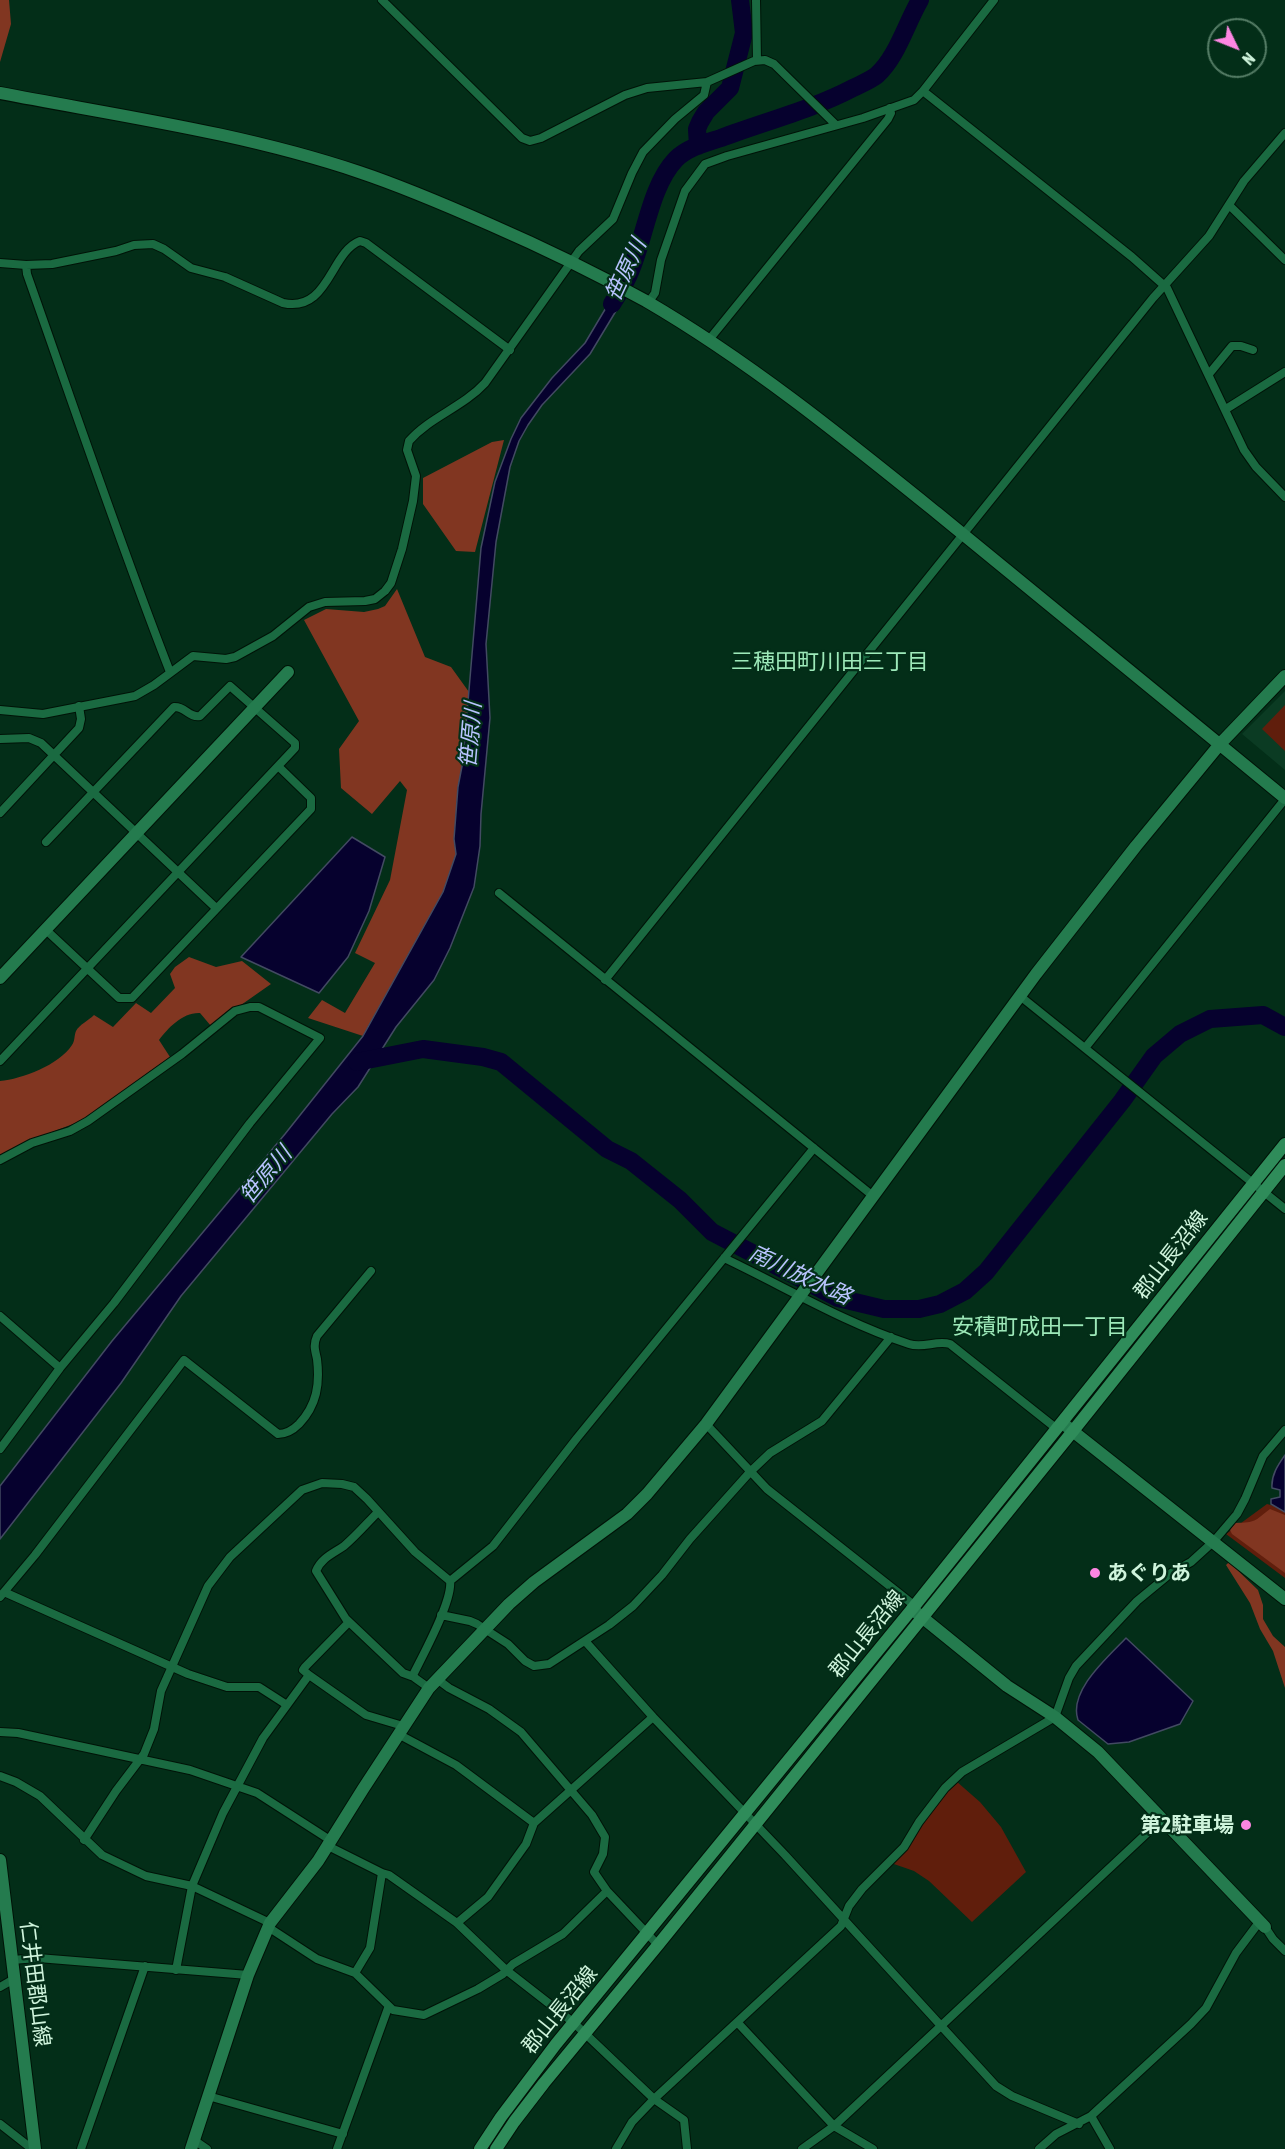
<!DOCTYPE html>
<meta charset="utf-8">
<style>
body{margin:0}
#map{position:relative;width:1285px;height:2149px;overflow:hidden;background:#032e18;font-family:"Asap Condensed",sans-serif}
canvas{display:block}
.north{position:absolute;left:1207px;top:18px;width:60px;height:60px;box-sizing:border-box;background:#032e18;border:2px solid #557d66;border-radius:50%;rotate:133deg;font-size:16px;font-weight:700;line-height:24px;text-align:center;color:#cff4dc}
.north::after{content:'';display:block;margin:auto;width:21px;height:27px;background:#fd86e2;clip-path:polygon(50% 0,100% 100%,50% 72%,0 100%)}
</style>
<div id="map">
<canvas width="1285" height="2149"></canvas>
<div class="north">N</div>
</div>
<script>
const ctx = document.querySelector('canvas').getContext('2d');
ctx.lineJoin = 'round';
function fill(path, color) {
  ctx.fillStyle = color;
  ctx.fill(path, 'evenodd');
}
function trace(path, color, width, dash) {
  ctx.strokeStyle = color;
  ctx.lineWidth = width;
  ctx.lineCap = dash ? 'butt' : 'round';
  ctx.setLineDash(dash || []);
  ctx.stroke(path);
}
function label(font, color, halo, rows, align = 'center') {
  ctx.font = font + ' "Asap Condensed","Noto Sans JP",sans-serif';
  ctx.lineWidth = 4.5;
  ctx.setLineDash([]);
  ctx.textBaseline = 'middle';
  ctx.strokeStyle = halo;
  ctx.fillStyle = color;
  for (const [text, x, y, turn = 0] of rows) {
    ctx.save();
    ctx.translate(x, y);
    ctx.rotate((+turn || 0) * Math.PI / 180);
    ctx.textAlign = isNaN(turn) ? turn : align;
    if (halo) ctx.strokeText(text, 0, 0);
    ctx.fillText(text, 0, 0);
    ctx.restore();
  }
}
fill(new Path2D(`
 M1285 691V770L1242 734Z`), '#0b3b23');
fill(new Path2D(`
 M1285 705V751L1262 729Z
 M1267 1504 1285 1509V1578L1226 1534Z
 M956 1781 980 1802 1001 1827 1026 1872 972 1922 929 1881 914 1871 891 1863Z`), '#601e0c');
fill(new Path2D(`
 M0 0H9L11 24 0 62Z
 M504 440 475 552 456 551 423 504V478L492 442Z
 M397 589 425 657 451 667 469 692 463 761 458 787 454 839 456 854 443 892 363 1036 308 1018 322 1000 345 1013 375 963 355 953 390 880 407 790 400 781 372 814 341 788 339 749 359 721 304 620 326 609 364 612 378 609 385 606Z
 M189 957 216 967 242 961 271 984 211 1026 200 1013C183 1012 168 1028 159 1040L170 1057 81 1121 36 1138 0 1155V1081C22 1079 59 1065 72 1045 75 1041 74 1036 76 1031 79 1025 89 1020 94 1015L113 1027 136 1003 151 1013 175 988 170 974 175 967Z
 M1270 1509 1285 1515V1573L1232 1534 1230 1530 1235 1523C1257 1522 1253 1522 1270 1509Z
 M1229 1562 1258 1590 1263 1605V1619L1273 1636 1285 1647V1688L1273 1651 1260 1629 1250 1603 1226 1565Z`), '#813621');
const water = new Path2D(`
 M616 291 625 296 590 354 542 405 528 425 519 441 510 467 496 542 486 644 490 718 481 814 480 846 474 887 450 948 434 980 396 1027 358 1087 332 1114 181 1296 121 1383 0 1539V1486L112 1341 285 1134 363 1036 443 892 456 854 454 839 458 787 463 761 481 548 495 482 511 439 521 418 552 378 585 343Z
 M352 837 385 857 369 911 348 957 319 993 241 957Z
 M1285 1455V1512L1271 1504V1499L1280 1497V1490L1272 1488C1271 1475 1278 1465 1285 1455Z
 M1126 1638 1193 1701 1180 1724 1129 1742 1108 1744 1078 1720C1068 1691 1108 1657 1126 1638Z`);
fill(water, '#06012e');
trace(water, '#424a62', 1.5);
trace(new Path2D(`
 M698 146 697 129 700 122 706 112 730 88 744 33 740 0
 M612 304C618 294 626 283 630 272 645 238 650 186 676 159 688 147 706 143 721 138 766 121 811 110 853 88 861 84 871 80 877 75 897 57 906 24 920 0
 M357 1062 423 1049 483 1057 501 1062 607 1149 631 1161 680 1200 712 1232 838 1298 884 1309H919L940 1304 965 1291 986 1272 1122 1101 1154 1056 1180 1034 1210 1019 1263 1015 1285 1027`), '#06012e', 18);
const street = new Path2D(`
 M382 0 522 138 530 141 541 138 625 95 647 88 707 82 754 61 765 60 774 64 835 124
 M756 0 757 60
 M923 91 994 0
 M1229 205 1285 260
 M0 263 26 265 52 264 116 251 134 245 153 244 164 249 191 268 225 277 283 303C329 313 330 252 360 241L366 243 510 350
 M26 265 27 274C74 407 119 541 170 672
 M648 303 655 293 661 260 685 191 705 164 727 156 863 118 914 100 923 91 1132 257 1167 288 1244 450 1256 467 1285 497
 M708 341 888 119 891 113 890 108
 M1209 374 1232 346H1241L1253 350
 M1226 409 1285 372
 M0 710 43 714 135 696 154 685 193 656 226 659 235 657 273 636 309 607 325 602 365 601 375 599 385 591 391 583 402 549 413 501 416 476 407 450 409 441C430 417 463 407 485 383L579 251 613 219 632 173 643 152 675 119 704 95 707 82
 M0 739 29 738 41 743 216 908
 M0 813 79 728 81 719 79 706
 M499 893 873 1196
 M45 929 119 998H132L311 809V798L278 766
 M605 980 1153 298 1209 236 1244 181 1285 133
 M1020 996 1285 1209
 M1085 1048 1285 799
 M0 1061 295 748V743L230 686 200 716C189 718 185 706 174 707L46 842
 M0 1160 32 1143 70 1131 88 1121 182 1054 235 1011 250 1007H259L320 1038 250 1123 114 1303 60 1368 0 1449
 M724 1258C785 1287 845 1323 909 1344 923 1349 936 1340 950 1344L1057 1429
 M0 1316 60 1368
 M706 1424 767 1489 915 1606
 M378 1512C367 1523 356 1536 344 1546 334 1553 321 1558 316 1571L346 1619 403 1673 414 1677
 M4 1592 35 1555 184 1360 278 1434C287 1434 293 1430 299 1424 317 1405 320 1384 317 1359 315 1350 313 1345 317 1336L371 1271
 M0 1597 4 1592 188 1674 227 1687H259L287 1705
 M441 1615 470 1621 477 1624 508 1644 525 1661 534 1666 549 1664 609 1625 633 1606 662 1575 690 1539 750 1472 770 1453 822 1421 891 1337
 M585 1641 653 1717 785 1855 996 2086 1012 2096 1079 2124
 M309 1675 366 1715 403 1726
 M429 1688 415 1678 413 1675C423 1655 453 1600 450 1581L493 1546 577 1438 814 1148
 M0 1732 18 1733 190 1770 257 1793 330 1840
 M398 1734 456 1765 534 1823
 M0 1776 16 1782 40 1796 102 1855 146 1876 192 1886 270 1923
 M84 1840 116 1791 144 1754 154 1729 161 1691 208 1586 230 1557 302 1490 322 1483 342 1484 354 1487 367 1499 415 1552 450 1581
 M326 1845 382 1873 389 1875 457 1923 506 1970 574 2023 654 2099 684 2120 687 2149
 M607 1891 658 1945
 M457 1923 488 1897 526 1844 534 1823 653 1717
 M268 1927 317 1959 355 1973 393 2010 424 2015 478 1989 503 1974 513 1964 563 1934 607 1891 594 1872 603 1854 605 1837 592 1815 521 1732 489 1709 449 1688 437 1679
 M1265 1927 1273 1939 1285 1951
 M12 1960 38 1958 248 1975
 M176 1970 192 1886 223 1813 263 1738 309 1675 303 1670 305 1667 349 1622
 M355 1973 370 1948 382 1873
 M0 1987 14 1979
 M738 2023 834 2126 873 2149
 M208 2096 343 2134
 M1091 2116 1110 2149
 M0 2124 32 2149
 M194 2140 207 2149
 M81 2149 145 1966
 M337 2149 388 2008
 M616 2149 632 2122 654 2099 841 1926 849 1906 862 1889 904 1847 919 1822 945 1788 962 1772 1055 1717 1069 1678 1076 1666 1137 1601 1171 1573 1191 1562 1214 1541 1237 1514 1245 1499 1263 1456 1285 1430
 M802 2149 834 2126 1161 1820
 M1039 2149 1056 2134 1091 2116 1191 2024 1206 2008 1236 1953 1260 1921`);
const secondary = new Path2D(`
 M0 93C120 116 243 133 359 172 404 187 448 206 491 225 544 248 595 273 646 301 749 361 844 438 937 513 1053 607 1169 703 1285 798
 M0 978 288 672
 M1065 1425 1285 1599
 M912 1609 1007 1686 1055 1717 1098 1752 1265 1927
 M0 1860 35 2149
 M191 2149 248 1975 270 1923 318 1861 363 1789 429 1688 509 1604 534 1582 627 1514 647 1494 706 1424 1036 974 1136 846 1197 772 1220 744 1285 676`);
const primary = new Path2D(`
 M480 2149 501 2117 556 2044 912 1609 1285 1144
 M496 2149 514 2122 544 2083 658 1945 1073 1431 1285 1165`);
trace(street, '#001307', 10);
trace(secondary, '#001307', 14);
trace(primary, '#001307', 14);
trace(street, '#1a6a41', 8);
trace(secondary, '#247b4e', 12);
trace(primary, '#2f8c5a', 12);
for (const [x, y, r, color] of [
 [1095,1573,6,"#fd86e2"],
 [1246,1825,6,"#fd86e2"]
]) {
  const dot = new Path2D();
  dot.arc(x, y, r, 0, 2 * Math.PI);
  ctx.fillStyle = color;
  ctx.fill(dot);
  trace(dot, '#032e18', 2);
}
label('21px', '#cff4dc', '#032e18', [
 ["郡山長沼線",1171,1255,-52],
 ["郡山長沼線",867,1634,-51],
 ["仁井田郡山線",35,1984,83],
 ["郡山長沼線",560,2010,-51]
]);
label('bold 21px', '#cff4dc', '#032e18', [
 ["あぐりあ",1107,1573],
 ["第2駐車場",1234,1825,"right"]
], 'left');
label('italic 22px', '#b8c3fe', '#032e18', [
 ["笹原川",626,270,-65],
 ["笹原川",471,735,-85],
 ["笹原川",266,1175,-50],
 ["南川放水路",800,1275,25]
]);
label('22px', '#9de9b9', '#032e18', [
 ["三穂田町川田三丁目",830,662],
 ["安積町成田一丁目",1040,1327]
]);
</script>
